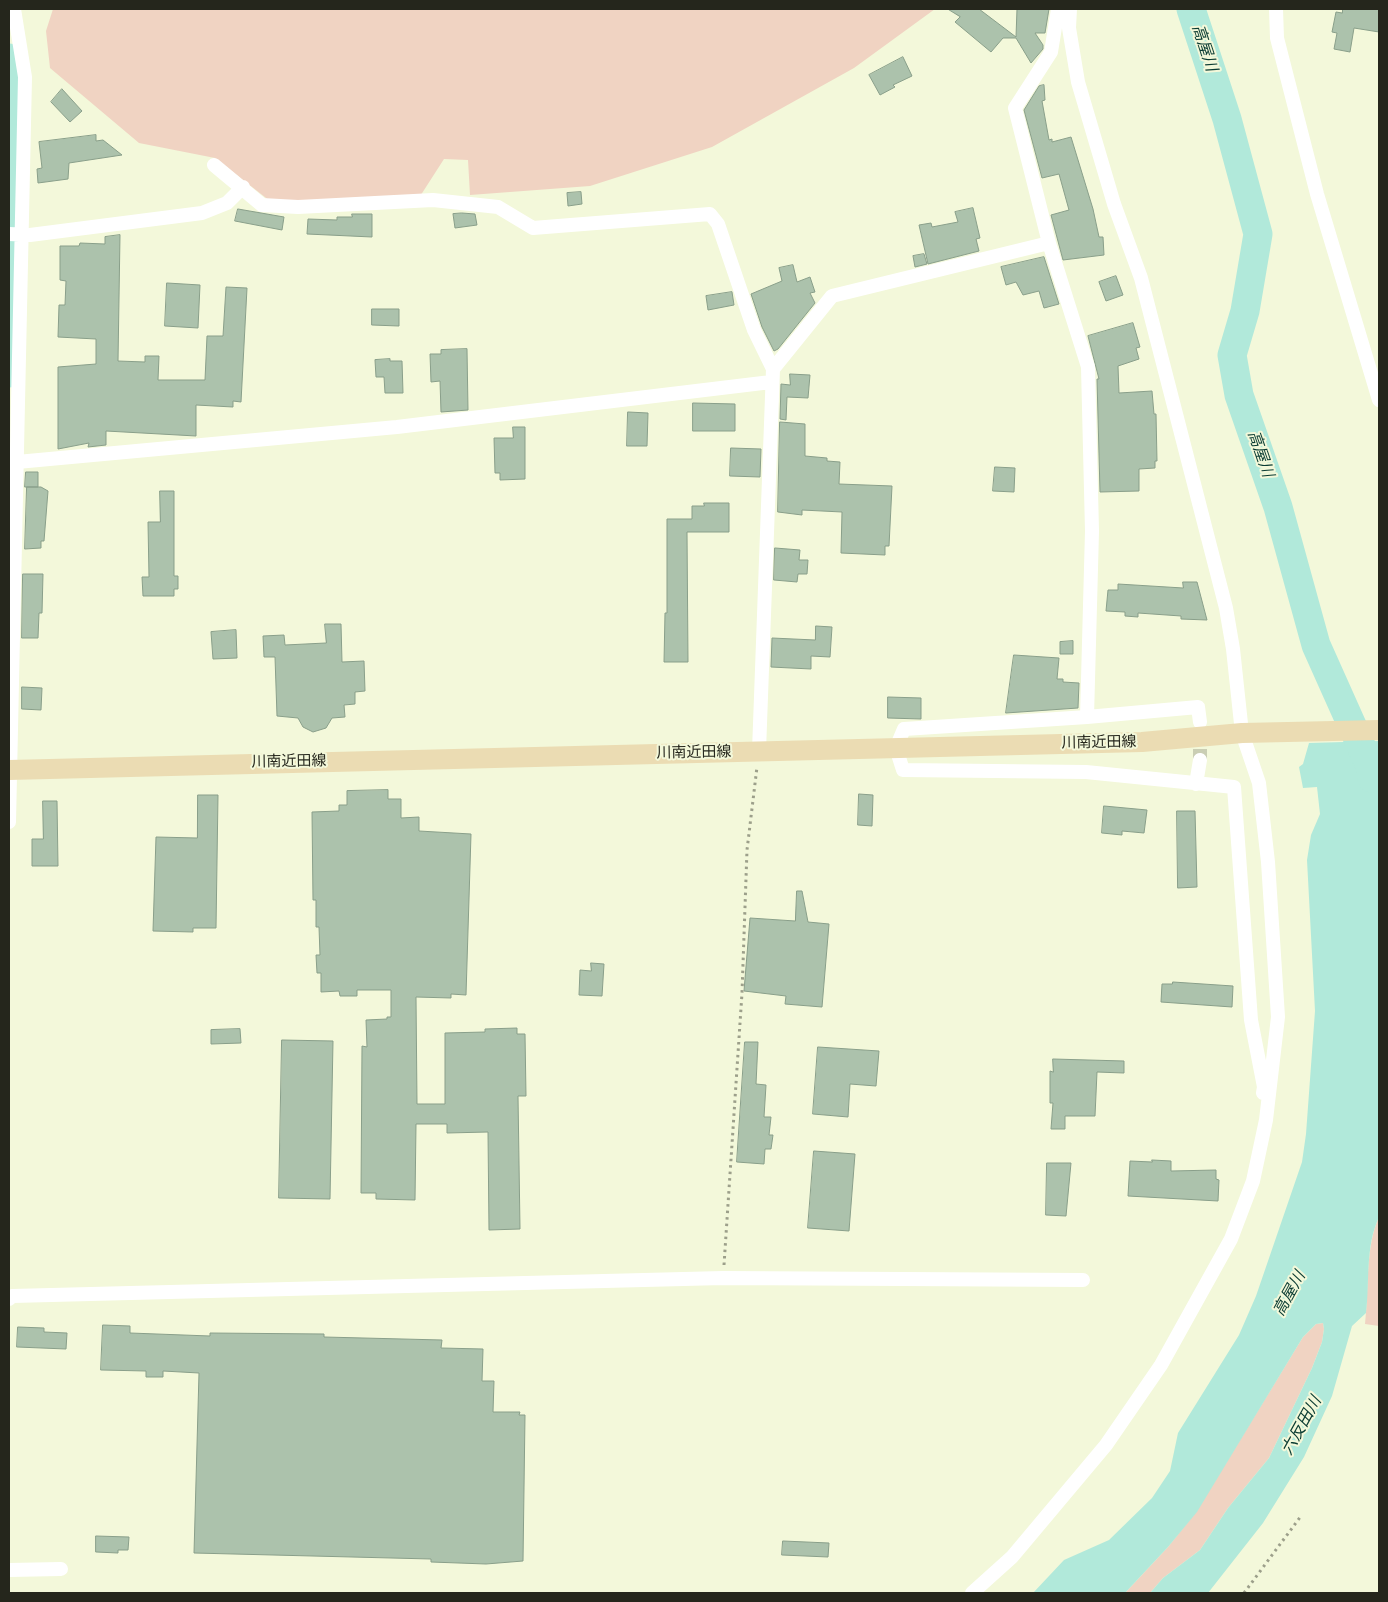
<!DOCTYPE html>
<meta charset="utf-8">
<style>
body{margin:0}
#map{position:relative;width:1388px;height:1602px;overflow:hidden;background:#f3f8da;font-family:"DM Sans",sans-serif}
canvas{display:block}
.frame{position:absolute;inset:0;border:10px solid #25261c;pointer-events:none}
</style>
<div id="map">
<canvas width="1388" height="1602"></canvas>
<div class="frame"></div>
</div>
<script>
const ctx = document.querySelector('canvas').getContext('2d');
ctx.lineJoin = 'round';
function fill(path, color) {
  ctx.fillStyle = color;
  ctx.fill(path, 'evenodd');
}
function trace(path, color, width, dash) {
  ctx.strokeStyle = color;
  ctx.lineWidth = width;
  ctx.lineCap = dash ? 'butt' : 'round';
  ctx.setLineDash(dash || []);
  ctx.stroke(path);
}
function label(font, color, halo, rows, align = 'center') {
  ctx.font = font + ' "DM Sans","Noto Sans JP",sans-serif';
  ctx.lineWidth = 4;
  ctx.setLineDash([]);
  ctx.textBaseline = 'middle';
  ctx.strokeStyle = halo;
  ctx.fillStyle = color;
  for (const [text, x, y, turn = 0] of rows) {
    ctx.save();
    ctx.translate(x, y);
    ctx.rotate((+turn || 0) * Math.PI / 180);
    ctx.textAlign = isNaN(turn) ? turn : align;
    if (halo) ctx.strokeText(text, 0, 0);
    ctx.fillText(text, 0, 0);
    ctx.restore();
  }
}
fill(new Path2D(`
 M53 9H935L854 68 712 147 590 186 470 195 468 160 444 159 417 201 275 205 215 158 139 143 50 68 46 31Z
 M1379 1217V1326L1365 1324C1369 1291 1365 1247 1379 1217Z
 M1323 1323 1324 1329 1322 1342 1312 1368 1269 1458 1228 1508 1200 1550 1163 1578 1150 1593H1125L1168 1547 1196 1512 1303 1337 1316 1324Z`), '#f0d3c2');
fill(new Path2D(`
 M1379 741V1217C1365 1247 1370 1282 1366 1313L1352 1326 1332 1396 1304 1457 1263 1523 1208 1593H1150L1163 1578 1200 1550 1228 1508 1269 1458 1312 1368 1322 1342 1324 1329 1323 1323 1316 1324 1303 1337 1197 1512 1168 1547 1125 1593H1033L1064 1560 1109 1540 1152 1498 1170 1471 1178 1433 1239 1335 1256 1296 1302 1162 1306 1134 1315 1011 1307 860 1311 835 1320 814 1317 787 1303 788 1299 767 1303 764 1309 743Z`), '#b1e9da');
trace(new Path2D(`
 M1191 9 1227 119 1258 234 1245 311 1232 355 1239 395 1278 507 1316 645 1371 768 1372 778
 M9 58 14 109 9 373`), '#b1e9da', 29);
const building = new Path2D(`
 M948 9H979L1016 37 1017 9H1049L1045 33H1035L1043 45V49L1031 63 1016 38H1003L991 52 955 22 960 17Z
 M1343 9H1379V32L1354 28 1350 52 1334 49 1337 33 1332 32 1336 12 1342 13Z
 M903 57 912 76 893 85 895 87 880 95 869 75Z
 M1044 85 1045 100 1042 101 1049 140 1052 139V142L1071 137 1093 209 1099 237H1103L1104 255 1063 260 1051 215 1069 210 1059 174 1042 178 1024 110 1039 86Z
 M62 89 82 111 70 122 51 102Z
 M96 135V141L103 140 122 155 69 163 68 179 38 183 37 169 42 168 39 142Z
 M581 192 582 204 568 206 567 193Z
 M973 208 980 238 976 239 979 251 928 264 919 225 931 223 932 227 958 222 955 212Z
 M238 209 284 217 282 230 235 221Z
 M462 213 475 214 477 225 455 228 453 214Z
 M352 214H372V237L307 234 308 219 337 220V217H352Z
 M120 235 118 361 145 362V356H159L158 380H205L207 336H223L226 287 247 288 241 402 233 401V407L196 405V436L106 431V445L88 447 89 443 58 449V367L96 364V339L58 337 59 305H65L66 281 60 280V246H79L80 243 105 244V237Z
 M924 254 927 264 915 267 913 256Z
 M1044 257 1059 304 1044 308 1039 291 1023 295 1016 282 1006 285 1001 267Z
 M793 265 797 282 810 277 815 292 810 293 815 303 778 349 774 351 762 327 751 294 782 281 779 268Z
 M1116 276 1123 295 1106 301 1099 282Z
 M167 283 200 285 198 328 165 326Z
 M732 292 734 305 708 310 706 296Z
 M372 309H399V326L372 325Z
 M1133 323 1140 347 1136 348 1139 359 1118 366 1119 393 1152 391 1154 414H1156L1157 461H1155V468L1139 469V491L1100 492 1097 379H1099L1088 336Z
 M467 349 468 410 441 412 440 381 431 382 430 354H441V350Z
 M390 359V361H402L403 393H385L384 377H376L375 360Z
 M790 374 810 375 808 398 787 397 786 420 780 419 781 384 790 385Z
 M693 403 735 404V431H693Z
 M628 412 648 413 647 446H627Z
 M780 422 805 424V456L827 458V461L840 462 839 484 892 486 889 546H885V555L841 553 842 512 802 510V515L778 512Z
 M513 427H525V479L500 480V473H495L494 438H513Z
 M731 448 761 449 760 477 730 476Z
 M995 467 1015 468 1014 492 993 491Z
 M26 472H38V487H25Z
 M27 487H41L48 491 44 541H41V548L25 549Z
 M160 491H174V576H178V589H174V596H143L142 577H149L148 522H160Z
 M704 503H729V532H687L688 662H664L665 613H667V519H692V506H704Z
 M775 548 800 550 799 560H808L807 574H798L797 582 774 580Z
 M23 574H43L42 613H39L38 638H22Z
 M1183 582H1197L1207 620 1181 619V616L1138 613V617L1125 616V612L1106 611 1108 590H1118V584L1183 588Z
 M325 624H341L342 662 364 661 365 691 355 692V704L344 705 345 717 332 718 326 728 313 732 303 727 298 718 277 716 275 657H264L263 636 284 635 285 645 326 643Z
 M816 626 832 627 830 657 811 656V669L771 667 772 638 815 640Z
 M236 630 237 658 213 659 211 632Z
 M1073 641V654H1060V642Z
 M1014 655 1059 658 1057 679H1063V682L1079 683 1078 708 1006 713Z
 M22 687 42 688 41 710 22 709Z
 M888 697 921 698V719L888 718Z
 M388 790V799H401V818L419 817V831L471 834 466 995 451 994V998L416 997 417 1104H445V1033L485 1032V1029L517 1028V1034H525L526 1096H518L520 1229 489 1230 488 1132 447 1133V1124H416L415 1200 376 1199V1193H361L362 1046 367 1047 366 1020 387 1019V1017H391V990H357V996H340L339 991 321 992V973H317L316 955H320L319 927H316V900H313L312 812 339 811V805H347V791Z
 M859 794 873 795 872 826 858 825Z
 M198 795H218L216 928H193V932L153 931 156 837 197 838Z
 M43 801H57L58 866H32V839H43Z
 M1104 806 1147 810 1144 833 1122 831V835L1102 833Z
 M1177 811H1195L1197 887 1178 888Z
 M797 891H802L808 922 829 924 822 1007 785 1004 786 996 744 991 750 918 795 921Z
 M591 963 604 964 602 996 579 995 580 970 591 971Z
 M1173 982 1233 986 1232 1007 1161 1002 1162 984H1172Z
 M240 1029 241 1043 211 1044V1030Z
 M282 1040 333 1041 330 1199 279 1198Z
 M745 1042H758L756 1084 766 1085 764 1117H771L769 1135H773L771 1149H765L764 1164 737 1162Z
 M818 1047 879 1051 876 1086 850 1084 848 1117 813 1114Z
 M1053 1059 1124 1061V1073L1097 1072 1095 1116H1065V1129H1051L1053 1103H1050V1071L1053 1072Z
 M814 1151 855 1154 849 1231 808 1228Z
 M1152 1160 1171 1161V1171L1216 1170V1179L1219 1180 1218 1201 1128 1196 1130 1161 1152 1162Z
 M1047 1163H1071L1066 1216 1046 1215Z
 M103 1325 130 1326V1333L210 1336V1333L324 1334V1337L442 1340 441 1348 483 1349 482 1381H494L493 1412H520L519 1415H525L523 1561 486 1564 431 1562V1559L194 1553 199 1373 163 1371V1377H146V1371L101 1370Z
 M18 1327 44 1328V1332L67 1333 66 1349 17 1347Z
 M96 1536 129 1537 128 1550H118V1553L96 1552Z
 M783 1541 829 1543 828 1557 782 1555Z`);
fill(building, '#acc2ac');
trace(building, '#899f8a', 1);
trace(new Path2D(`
 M1200 728V760`), '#caceb4', 14, [14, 7]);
trace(new Path2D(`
 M724 1265 742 993 747 850 757 767
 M1244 1593 1301 1516`), '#9c9f8a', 3, [2.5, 4]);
trace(new Path2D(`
 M1058 9 1051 52 1015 108 1049 243 1088 367 1092 531 1087 717
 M1276 9 1277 38 1317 194 1379 400
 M214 165 262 205 298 207 433 200 498 207 533 228 710 214 718 224 754 330 773 369
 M9 234 30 235 202 213 227 203 243 187
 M17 462 397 427 771 382
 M1200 722 1198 707 1087 717 904 729 896 748 903 770 1086 772 1234 787 1251 1020 1264 1087 1263 1093
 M759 751 773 369 832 296 1049 243
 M1196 784 1200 760
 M9 822 25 77 14 9
 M9 1299 12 1296 723 1278 1083 1280
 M9 1570 61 1569
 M972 1593 1012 1557 1106 1445 1161 1365 1231 1239 1253 1181 1266 1120 1278 1017 1268 862 1259 783 1242 733 1233 649 1226 608 1141 278 1114 204 1078 82 1069 28 1070 9`), '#fff', 14);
trace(new Path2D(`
 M9 770 1142 742 1242 733 1379 730`), '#ebdcb3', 20);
label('15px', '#25261c', '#f3f8da', [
 ["川南近田線",1099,743,-1],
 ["川南近田線",694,753,-1],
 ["川南近田線",289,762,-1]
]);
label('italic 16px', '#093b32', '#f3f8da', [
 ["高屋川",1204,48,72],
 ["高屋川",1260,454,71],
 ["高屋川",1290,1294,-61],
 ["六反田川",1302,1426,-61]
]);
</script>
